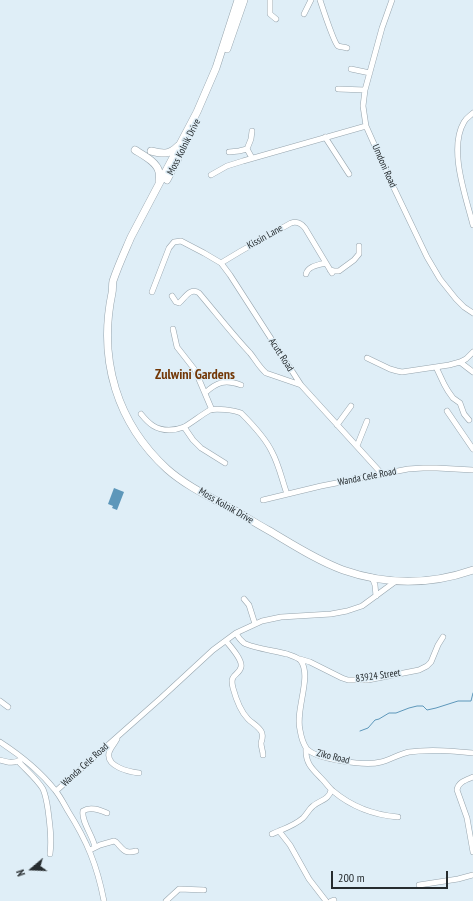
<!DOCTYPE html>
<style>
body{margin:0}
#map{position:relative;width:473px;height:901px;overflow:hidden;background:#dfeef7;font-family:"PT Sans Narrow",sans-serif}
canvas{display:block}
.north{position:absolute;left:12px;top:849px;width:40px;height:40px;-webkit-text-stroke:3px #dfeef7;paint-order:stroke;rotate:251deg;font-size:11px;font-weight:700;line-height:16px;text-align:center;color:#262c2f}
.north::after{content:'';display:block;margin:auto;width:14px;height:18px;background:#262c2f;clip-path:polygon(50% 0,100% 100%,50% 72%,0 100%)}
.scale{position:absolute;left:331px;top:871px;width:117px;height:18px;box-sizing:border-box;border:2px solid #262c2f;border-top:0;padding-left:5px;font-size:12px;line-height:14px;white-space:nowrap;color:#262c2f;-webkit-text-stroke:3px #dfeef7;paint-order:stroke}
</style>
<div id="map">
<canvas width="473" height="901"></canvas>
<div class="north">N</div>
<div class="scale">200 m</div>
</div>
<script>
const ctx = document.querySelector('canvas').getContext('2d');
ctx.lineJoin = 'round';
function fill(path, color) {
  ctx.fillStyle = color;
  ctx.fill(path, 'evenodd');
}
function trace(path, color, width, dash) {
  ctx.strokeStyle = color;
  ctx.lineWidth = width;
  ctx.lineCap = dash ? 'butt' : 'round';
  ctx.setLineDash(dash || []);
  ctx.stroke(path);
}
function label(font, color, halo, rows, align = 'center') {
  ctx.font = font + ' "PT Sans Narrow",sans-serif';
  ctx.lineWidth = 3;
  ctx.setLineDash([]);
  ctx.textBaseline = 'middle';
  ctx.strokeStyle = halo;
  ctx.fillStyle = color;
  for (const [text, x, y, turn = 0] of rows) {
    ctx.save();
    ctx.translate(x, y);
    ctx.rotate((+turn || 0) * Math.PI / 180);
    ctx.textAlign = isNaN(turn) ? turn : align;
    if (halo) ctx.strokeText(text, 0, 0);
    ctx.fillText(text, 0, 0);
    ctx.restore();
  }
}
fill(new Path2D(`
 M114 488 124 492 117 510 112 508 113 506 108 504Z`), '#5d97ba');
trace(new Path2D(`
 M360 731 368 728 375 720 379 719 389 713H396L409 708 417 706H423L427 710 436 708 458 701H471L473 693`), '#5d97ba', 1);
const minor = new Path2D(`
 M270 0V14L276 19
 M320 0C322 6 334 43 338 46 340 47 345 47 347 48
 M392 0 382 28 365 90 363 106 366 126 392 184 427 257 440 279 456 299 464 307 473 313
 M304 14 311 0
 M351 69 370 73
 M338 89 365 90
 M473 113C470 116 466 118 464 122 448 149 466 197 473 225
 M325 137 349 174
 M247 149 251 139 252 131
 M229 152 239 151 247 149 252 158
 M211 175 227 166 243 161 366 126
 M221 263 241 251 291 223C297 221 301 223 305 228L332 273
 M330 270 334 271H339L354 260 359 254V246
 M306 274C308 266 318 265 326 263
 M152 292 169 248 174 242 181 241 204 253 221 263 230 275 301 385 382 474
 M172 296 176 302 179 303C185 298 190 287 199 293 216 313 232 334 250 353 255 359 259 367 266 373L301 385
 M173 329 177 347 195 370 212 410
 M367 358 390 369 397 371 402 372 449 365 460 362 466 359 473 352
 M460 362 473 372
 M436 367 444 384 448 391 453 398 460 403 464 414 469 420
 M205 393C217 382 225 379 241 385
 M447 411 473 449
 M141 414C149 424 156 430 169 430 174 430 179 429 184 427 193 422 201 415 210 410 216 408 234 410 241 413 251 423 266 439 272 452 279 465 282 480 287 494
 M337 425 351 406
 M184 427 193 440 201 448 225 463
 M357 446 367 421
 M263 500 321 486 408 469 423 468H437L473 470
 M372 577 375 585 376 596
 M244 599 249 605 255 624
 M236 633C238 637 240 640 244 643 252 648 277 651 287 654 292 656 298 657 301 661 312 677 295 710 300 730 301 736 303 744 307 749 318 760 366 766 381 762 390 760 399 754 409 752 430 749 452 751 473 753
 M226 641C230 646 243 660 241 667 239 676 229 673 233 688 236 699 240 711 248 719 252 723 258 726 261 731 264 735 262 739 261 743 261 747 263 751 263 755
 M300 659 310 662 342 678 348 680H368L419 670 427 666 431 662 438 645 443 637
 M0 701 8 707
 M117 739C115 743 110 748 109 753 106 767 130 772 139 773
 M0 742C20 755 40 771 55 790 60 796 64 804 68 811 87 841 97 865 104 901
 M306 748C305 763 312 769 322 779 326 783 329 788 333 791 352 807 374 815 398 817
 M0 760C7 762 13 764 20 760
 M18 761C26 770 37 779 43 789 46 796 47 803 48 810 50 826 52 838 50 854
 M473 777C466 780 458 782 457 790L467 818 473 852
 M56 791 161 698 213 650 236 633 262 621 281 617 331 614 347 611 362 606 396 581
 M279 831 290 845 309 879 326 901
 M272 834C283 829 294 826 303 818 307 814 309 809 313 806 320 800 329 800 331 790
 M95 847C93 836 81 821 83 811 90 806 100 810 107 813
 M92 849 100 845 114 841 116 842C124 850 124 854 136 851
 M419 885 458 879 473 875
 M166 901 179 889 204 890
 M331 901 334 900`);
const major = new Path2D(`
 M238 0 216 68 197 112 131 237C125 251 118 266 113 281 112 285 113 289 112 293 98 360 117 423 167 469 186 486 212 498 234 510 246 517 257 524 268 530 292 544 316 560 343 570 386 585 430 585 473 570
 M227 49 244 0
 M135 150C143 155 157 162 159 172 160 175 159 179 159 182
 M151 151C163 154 169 155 178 146
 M167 180 178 159`);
trace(minor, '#96a4ad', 6);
trace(major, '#96a4ad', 8);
trace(minor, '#fff', 5);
trace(major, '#fff', 7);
label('10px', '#262c2f', '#dfeef7', [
 ["Moss Kolnik Drive",184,147,-63],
 ["Umdoni Road",384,166,66],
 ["Kissin Lane",265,237,-29],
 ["Acutt Road",281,355,57],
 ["Wanda Cele Road",367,477,-11],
 ["Moss Kolnik Drive",226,506,30],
 ["83924 Street",378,676,-8],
 ["Ziko Road",333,757,14],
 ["Wanda Cele Road",85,765,-42]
]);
label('bold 14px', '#723706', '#dfeef7', [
 ["Zulwini Gardens",195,375]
]);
</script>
